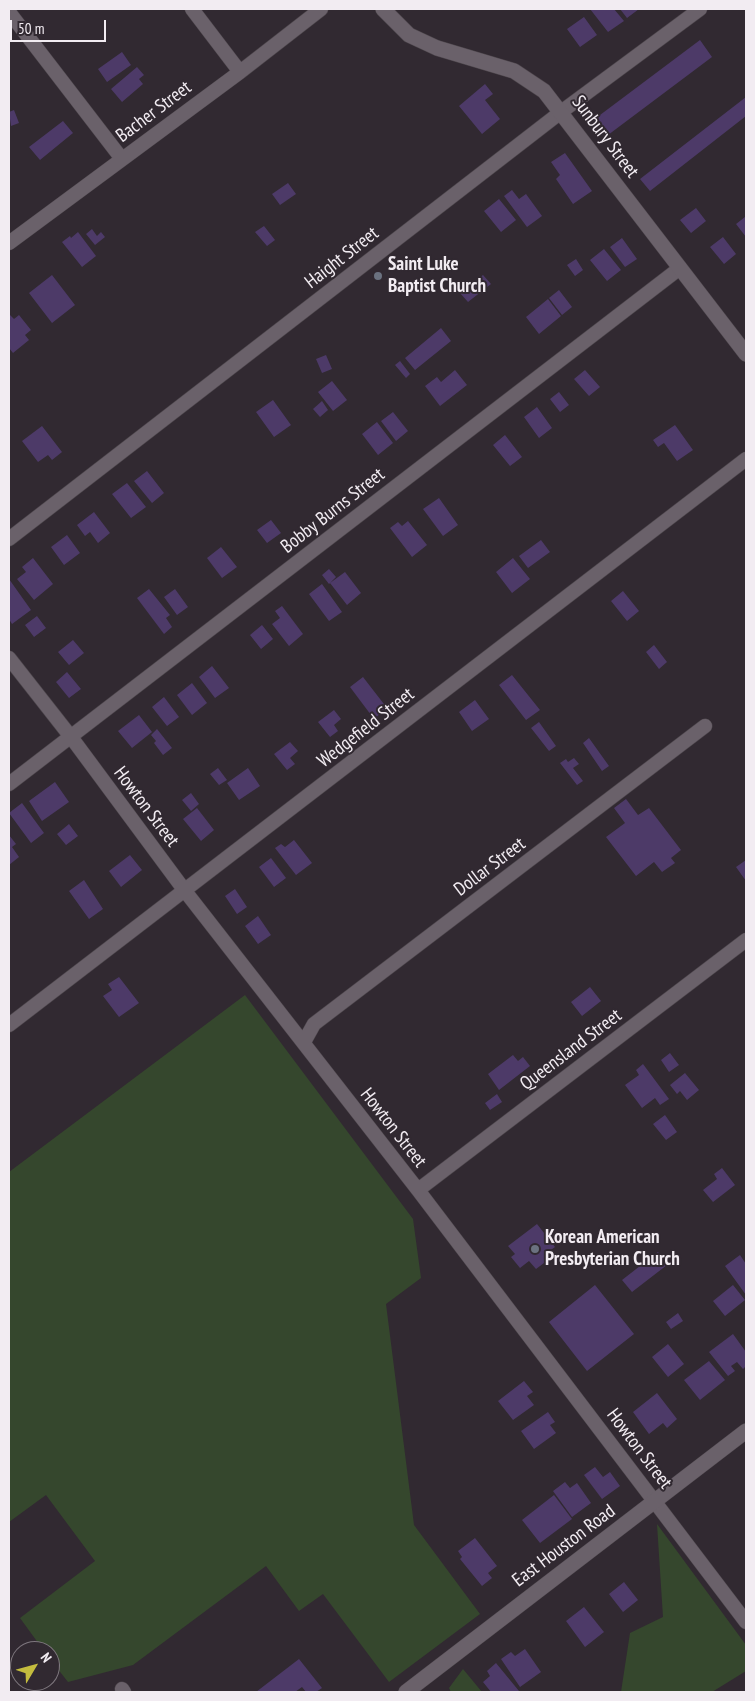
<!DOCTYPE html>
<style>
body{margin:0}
#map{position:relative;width:755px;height:1701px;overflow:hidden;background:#312931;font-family:"PT Sans Narrow",sans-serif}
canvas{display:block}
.frame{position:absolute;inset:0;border:10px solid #f2ecf2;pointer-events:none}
.north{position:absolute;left:10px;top:1641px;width:50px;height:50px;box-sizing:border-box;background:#312931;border:1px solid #7e777e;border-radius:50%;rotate:53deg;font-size:14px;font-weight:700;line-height:20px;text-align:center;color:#f2ecf2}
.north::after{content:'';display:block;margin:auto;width:18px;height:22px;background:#c4bc3e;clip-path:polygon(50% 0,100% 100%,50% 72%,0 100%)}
.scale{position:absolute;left:10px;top:20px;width:96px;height:22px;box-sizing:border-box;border:2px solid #f2ecf2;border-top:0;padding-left:6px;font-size:15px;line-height:18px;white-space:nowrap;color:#f2ecf2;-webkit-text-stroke:4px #312931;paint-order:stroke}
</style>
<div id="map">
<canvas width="755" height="1701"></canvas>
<div class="frame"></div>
<div class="north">N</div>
<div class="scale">50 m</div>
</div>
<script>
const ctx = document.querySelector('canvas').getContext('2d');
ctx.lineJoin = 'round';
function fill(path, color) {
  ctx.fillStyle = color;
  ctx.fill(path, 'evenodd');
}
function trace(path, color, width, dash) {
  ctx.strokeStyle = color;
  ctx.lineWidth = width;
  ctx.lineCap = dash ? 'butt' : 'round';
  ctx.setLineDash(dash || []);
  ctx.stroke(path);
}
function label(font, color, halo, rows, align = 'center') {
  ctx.font = font + ' "PT Sans Narrow",sans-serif';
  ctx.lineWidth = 4;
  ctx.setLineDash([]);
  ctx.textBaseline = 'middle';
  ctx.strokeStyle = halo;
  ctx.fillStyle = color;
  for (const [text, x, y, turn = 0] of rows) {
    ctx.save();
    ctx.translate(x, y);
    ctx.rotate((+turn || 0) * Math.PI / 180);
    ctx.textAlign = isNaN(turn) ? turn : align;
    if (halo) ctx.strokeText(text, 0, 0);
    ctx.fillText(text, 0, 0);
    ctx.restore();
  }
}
fill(new Path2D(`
 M245 995 413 1219 421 1278 386 1304 414 1525 480 1614 389 1682 323 1594 299 1611 266 1566 133 1665 68 1682 50 1659V1651H44L20 1618 95 1561 46 1495 9 1522V1172Z
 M657 1524 746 1645V1671L712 1692H621L630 1633 663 1617Z
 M463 1669 482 1692H451L449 1688Z`), '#35472d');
fill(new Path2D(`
 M590 9H614L624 21 608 32Z
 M620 9H639L627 18Z
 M584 17 597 35 580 47 567 29Z
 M700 40 712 57 608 135 596 118Z
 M122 52 131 65 107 82 98 69Z
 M137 67 144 75 139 79 143 84 122 102 111 89Z
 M485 84 493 94 485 100 500 119 482 134 459 106Z
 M746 97V116L650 191 640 179Z
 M14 110 19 123 11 126 9 112Z
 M63 121 73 133 40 160 29 147Z
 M565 153 592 191 573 204 556 179 560 175 551 162Z
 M288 183 296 194 280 205 272 194Z
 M512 190 519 199 526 194 542 216 527 227 504 196Z
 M499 199 516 220 501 232 484 211Z
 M696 208 706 221 691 233 680 220Z
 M745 217 746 218V237L736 224Z
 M264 226 275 240 267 246 255 232Z
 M92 229 97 236 101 232 105 237 95 245 86 234Z
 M78 232 96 256 82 267 62 242 70 236 71 238Z
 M723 237 736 254 724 264 710 247Z
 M622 238 637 259 625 267 610 247Z
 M604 249 621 270 607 281 590 260Z
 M576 259 583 270 575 276 567 265Z
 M52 275 75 305 52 323 29 293Z
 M483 275 491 284 468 302 460 293Z
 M559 290 572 307 562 315 549 298Z
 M548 299 561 316 539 334 526 317Z
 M10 315 14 319 19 315 31 330 25 335 29 340 13 353 9 348V316Z
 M441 328 451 341 415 370 405 358Z
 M326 355 332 369 322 373 316 359Z
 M400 361 410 374 406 378 395 365Z
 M455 370 467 385 440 406 425 386 437 377 441 382Z
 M585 370 600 387 589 396 574 379Z
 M332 381 347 400 333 411 318 392Z
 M559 392 569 405 560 412 550 399Z
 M273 400 291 425 274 437 256 412Z
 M322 401 328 410 320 417 313 409Z
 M537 407 552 428 539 438 524 417Z
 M393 412 408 431 396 441 381 421Z
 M377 422 393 443 378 455 362 434Z
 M675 425 693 450 677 461 664 443 658 447 653 440Z
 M42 426 62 452 52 460 48 455 38 462 22 441Z
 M505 435 522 457 510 466 493 445Z
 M147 471 164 493 152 503 134 481Z
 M127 483 146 507 131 518 112 494Z
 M439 498 458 525 443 536 423 509Z
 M94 512 110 533 98 543 90 532 85 536 77 525Z
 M271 520 281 533 267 543 257 530Z
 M408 521 427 545 412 557 390 528 398 522 402 526Z
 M67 535 80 553 64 565 51 547Z
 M541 540 550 552 528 568 519 556Z
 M221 547 237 567 222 578 207 558Z
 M33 558 53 584 34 600 17 579 26 572 22 567Z
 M513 558 530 579 512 593 496 572Z
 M329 569 336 577 329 584 322 575Z
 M345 572 361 593 347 605 330 583Z
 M9 579 31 610 12 624 9 619Z
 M322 584 342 612 329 621 309 594Z
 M149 589 170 615 166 618 172 627 164 634 137 598Z
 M175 589 188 607 177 615 164 597Z
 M623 591 639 611 627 621 611 601Z
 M282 606 303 634 289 646 272 624 280 618 275 611Z
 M37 616 46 628 34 637 25 625Z
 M262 625 273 639 261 649 250 635Z
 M73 640 84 653 69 665 58 652Z
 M654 645 667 662 659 669 646 652Z
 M212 666 229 688 215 698 199 677Z
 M67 672 81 689 69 698 56 682Z
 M512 675 540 710 526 720 499 685Z
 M363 677 387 708 374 719 350 687Z
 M192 683 207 703 192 715 177 695Z
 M164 697 179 717 167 726 152 707Z
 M475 700 489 719 472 731 459 712Z
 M334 710 341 719 334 725 338 731 330 737 318 722Z
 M139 715 152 732 132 748 118 731Z
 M539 722 556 746 549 751 531 728Z
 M157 729 172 748 163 755 154 743 156 741 151 735Z
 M589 738 609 766 602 771 583 743Z
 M290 742 298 751 290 758 295 764 287 770 274 754Z
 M574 758 579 764 573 768 583 781 577 785 560 763 566 759 568 762Z
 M218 768 227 780 219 785 210 774Z
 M248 768 260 786 239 800 227 783Z
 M55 782 69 802 42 821 29 801Z
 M191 793 199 804 191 811 182 800Z
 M626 799 638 815 649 808 681 850 671 858 675 863 662 872 654 862 636 876 606 837 625 823 614 808Z
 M22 803 44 833 31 843 9 813Z
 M197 808 214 830 201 841 183 819Z
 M69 824 78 836 66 845 57 834Z
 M9 835 16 844 12 847 19 857 9 865Z
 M294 840 312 863 296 875 275 848 281 844 285 847Z
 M130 855 142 870 121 887 109 871Z
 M271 858 286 878 274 887 259 867Z
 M746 860V881L736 867Z
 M84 880 103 909 89 919 69 891Z
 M235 889 247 907 237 914 225 896Z
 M258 916 271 935 258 944 245 926Z
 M119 977 139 1003 119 1017 103 996 112 990 108 984Z
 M590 987 601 1001 582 1016 571 1002Z
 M670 1053 679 1065 669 1072 661 1060Z
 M513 1055 518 1061 523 1057 530 1066 499 1090 488 1074Z
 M643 1064 669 1099 660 1105 655 1098 642 1108 625 1085 639 1075 636 1070Z
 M685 1073 699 1090 687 1100 680 1091 677 1094 670 1085Z
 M497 1094 502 1102 490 1110 485 1103Z
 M665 1115 677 1132 666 1140 653 1124Z
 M722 1168 735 1185 713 1202 703 1190 717 1179 714 1174Z
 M537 1224 555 1247 548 1252 552 1257 536 1269 529 1261 520 1268 511 1257 515 1254 508 1246Z
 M658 1252 667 1265 632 1292 622 1280Z
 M740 1255 746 1264V1295L725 1266Z
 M595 1285 634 1334 587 1371 549 1322Z
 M733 1285 745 1300 725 1316 713 1301Z
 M678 1313 683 1321 671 1329 666 1322Z
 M733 1334 746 1352V1366L743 1369 737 1362 731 1366 735 1371 728 1376 709 1352Z
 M668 1344 684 1364 668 1377 652 1357Z
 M709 1361 725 1380 700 1400 684 1380Z
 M524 1381 533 1392 527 1396 534 1405 513 1420 498 1401Z
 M657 1393 677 1419 667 1428 663 1423 649 1434 633 1412Z
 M548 1412 555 1422 550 1425 556 1433 534 1449 521 1431Z
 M595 1467 603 1477 610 1472 620 1486 602 1499 584 1475Z
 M565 1482 570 1488 577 1483 591 1503 572 1517 553 1491Z
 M554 1495 572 1519 540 1543 522 1520Z
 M475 1538 497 1566 488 1573 492 1578 482 1586 460 1559 462 1557 458 1551Z
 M624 1582 638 1600 623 1612 609 1594Z
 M584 1607 604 1632 585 1647 566 1621Z
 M525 1649 541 1672 520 1687 501 1659 511 1652 515 1656Z
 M299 1659 322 1688 316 1692H306L302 1687 295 1692H256Z
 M496 1663 519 1691 518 1692H491L483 1682 490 1676 487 1671Z`), '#4d3a68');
const street = new Path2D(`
 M192 9 240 72
 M9 12 122 159
 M9 243 240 72 321 9
 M9 539 561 112 700 9
 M9 658 71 737 185 891 418 1190 746 1622
 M9 784 680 268
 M9 1025 746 459
 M304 1042 314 1024 705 726
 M418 1190 746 940
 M122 1689 124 1692`);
const secondary = new Path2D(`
 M383 9 409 35 437 48 514 71 544 91 746 354
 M406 1692 746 1431`);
trace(street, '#4d464c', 15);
trace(secondary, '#4d464c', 16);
trace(street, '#6a616a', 14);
trace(secondary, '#6a616a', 15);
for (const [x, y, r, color] of [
 [378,276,5,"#6b7280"],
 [535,1249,5,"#6b7280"]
]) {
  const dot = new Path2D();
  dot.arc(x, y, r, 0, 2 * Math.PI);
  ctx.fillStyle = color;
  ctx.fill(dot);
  trace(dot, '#312931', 2);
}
label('19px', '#f2ecf2', '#312931', [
 ["Bacher Street",154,112,-37],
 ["Sunbury Street",605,137,53],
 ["Haight Street",342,258,-38],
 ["Bobby Burns Street",333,511,-38],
 ["Wedgefield Street",366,728,-38],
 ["Howton Street",146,807,53],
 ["Dollar Street",490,867,-37],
 ["Queensland Street",571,1050,-37],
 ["Howton Street",393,1128,52],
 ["Howton Street",639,1449,53],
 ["East Houston Road",564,1546,-37]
]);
label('bold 19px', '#f2ecf2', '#312931', [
 ["Saint Luke",388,265],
 ["Baptist Church",388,287],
 ["Korean American",545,1238],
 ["Presbyterian Church",545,1260]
], 'left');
</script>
